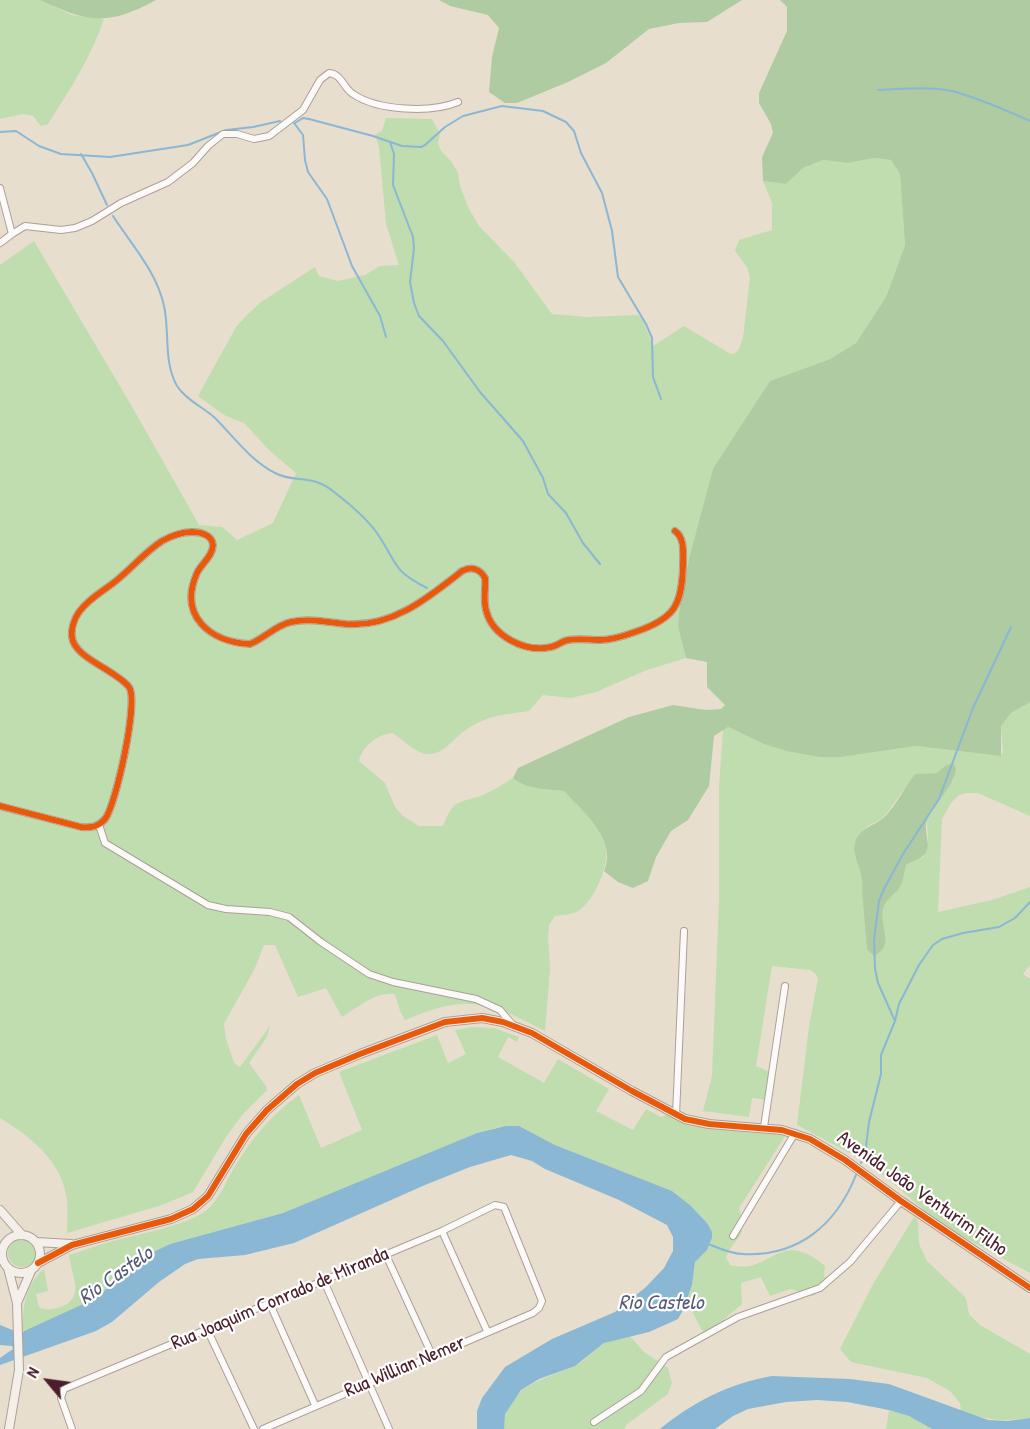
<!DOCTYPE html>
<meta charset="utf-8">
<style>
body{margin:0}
#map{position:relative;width:1030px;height:1429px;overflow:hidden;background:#e8dece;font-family:"Patrick Hand",sans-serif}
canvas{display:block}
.north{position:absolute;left:18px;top:1351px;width:60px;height:60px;-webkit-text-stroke:4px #fff;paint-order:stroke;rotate:299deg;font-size:16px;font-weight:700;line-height:24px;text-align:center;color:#4a1f2b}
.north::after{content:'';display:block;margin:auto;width:21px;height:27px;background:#4a1f2b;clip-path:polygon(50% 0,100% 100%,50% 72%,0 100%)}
</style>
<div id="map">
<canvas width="1030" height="1429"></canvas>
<div class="north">N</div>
</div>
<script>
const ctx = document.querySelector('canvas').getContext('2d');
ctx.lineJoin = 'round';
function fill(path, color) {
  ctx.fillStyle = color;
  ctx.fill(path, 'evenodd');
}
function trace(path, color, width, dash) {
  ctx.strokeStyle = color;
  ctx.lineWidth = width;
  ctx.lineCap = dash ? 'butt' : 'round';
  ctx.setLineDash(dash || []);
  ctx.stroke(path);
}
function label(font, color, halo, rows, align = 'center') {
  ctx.font = font + ' "Patrick Hand",sans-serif';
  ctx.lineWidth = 4.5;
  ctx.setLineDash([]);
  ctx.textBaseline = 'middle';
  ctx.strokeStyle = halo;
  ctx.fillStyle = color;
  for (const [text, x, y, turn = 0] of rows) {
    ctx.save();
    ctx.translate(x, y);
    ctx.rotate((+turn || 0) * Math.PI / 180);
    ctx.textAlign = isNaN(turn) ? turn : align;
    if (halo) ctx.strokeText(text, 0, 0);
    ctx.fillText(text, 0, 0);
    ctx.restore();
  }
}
fill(new Path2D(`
 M0 0H40L72 15 104 19C90 59 71 88 48 124L41 126 33 116 23 114 0 119Z
 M386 118 432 119 440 134 438 143 441 151 451 161 458 173 460 186 468 207 479 226 514 262 552 314 588 317 638 315 642 318 653 346 684 326 729 353 734 354 739 349 743 338 750 277 747 267 735 251 739 240 772 230V203L763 181 786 184 803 168 823 160 848 163 874 158 891 160 900 174 905 245 886 297 856 343 830 359 770 381 689 559 680 602 678 627 686 658 647 670 596 692 571 698 543 695 529 711C503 715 491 714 467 729 456 736 443 755 429 754 416 754 403 740 393 733 378 734 362 746 359 761L385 783 395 807 403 816 419 826H443C454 798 458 804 483 795 493 791 503 784 513 778 526 790 548 789 564 791 576 804 599 824 605 841 612 860 595 901 578 911 571 915 562 915 555 916L549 925 548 936 550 969 545 1031C521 1018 489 1001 460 1004 441 1005 423 1013 405 1020L400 1011 395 994C376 991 358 1007 342 1017L326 988 298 997 275 945H264L255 968 224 1024 226 1039 234 1063 240 1067 270 1026 267 1037 249 1063 266 1086 267 1090 243 1114 226 1137 193 1192 162 1205 67 1233C67 1222 68 1210 67 1200 62 1161 31 1137 0 1118V265L34 241 134 410 199 525 222 527 237 540 273 523 296 473 270 451 244 423 224 415 198 396 236 327 247 315 261 302 315 267 319 276 338 281 365 275 380 266 399 265 386 224 379 147 375 135 382 131Z
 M1030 702V816L978 793H966L959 795 951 803 942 819 938 912 992 900 1030 887V965L1023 974 1030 979V1273L959 1235 926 1212 886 1177 857 1157 797 1125 809 1026 818 979 815 973 810 970 772 966 756 1066 773 1073 769 1100 752 1098 749 1117 703 1111 712 1076 719 901V787L723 730 728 727 764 744 841 757 916 746 1001 756 1003 752 1001 726 1011 713ZM945 766 954 779 946 788 927 820 928 841 923 857 906 865C904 872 904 880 900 887 895 895 885 899 883 908 878 927 894 932 879 953L862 889 863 879 854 853 862 832 868 826 881 819 887 813 915 774 938 773Z
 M473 1027 494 1028 519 1037 517 1042 508 1037 498 1057 544 1083 558 1059 609 1089 596 1111 633 1130 646 1109 661 1117 671 1113 689 1120 787 1133 739 1208C748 1240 737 1233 726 1257L730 1265C772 1276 778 1226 825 1266L824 1276 827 1283 813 1296 790 1289 770 1296 761 1277 741 1283 742 1304 716 1326 703 1332 686 1300 692 1285 695 1262 707 1250 712 1238 707 1223 691 1206 672 1191 555 1145 519 1126 496 1128 477 1133 283 1213 170 1244 145 1256 96 1298 25 1331 22 1330C23 1307 25 1285 44 1269L48 1291 36 1294 39 1307C44 1310 51 1310 57 1308 88 1300 71 1276 69 1255 83 1251 98 1245 113 1241 138 1234 194 1225 211 1206 222 1194 227 1179 235 1166 252 1138 272 1114 299 1095L321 1148 362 1130 339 1072 437 1035 448 1063 466 1054 455 1030Z
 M914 1217 918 1221 919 1244 927 1261 966 1298 969 1314 980 1325 1030 1354V1418C1004 1422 985 1420 961 1411L960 1403 950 1391 927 1378 851 1362 840 1349 873 1284Z
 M8 1253a14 14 0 1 1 28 0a14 14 0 1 1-28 0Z
 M630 1336 644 1352 668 1368 672 1383 668 1394 626 1425 625 1429H504C503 1386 544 1380 574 1366 585 1361 593 1351 603 1344 610 1339 622 1338 630 1336Z
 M889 1410 909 1416 932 1429H886Z`), '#bfddae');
fill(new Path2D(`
 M40 0H156C108 26 89 23 40 0Z
 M439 0H742L707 22 679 23 649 29 606 63 568 82 517 103H505L489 92 492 57 499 28 488 15 450 6Z
 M780 0H1030V702L1011 713 1001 726V756L916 746 841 757H820L787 751 764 744 728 727 714 736 709 786 688 820 671 831 656 857 648 881 633 888 618 882 604 871C618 839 583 812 564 791 548 789 526 790 513 778L518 768 629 717 673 705 706 710 721 709 725 705 707 687V662L686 658 678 627 680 602 689 559 713 469 770 381 830 359 856 343 886 297 905 245 900 174 891 160 874 158 848 163 823 160 803 168 786 184 763 181 762 157 773 133 771 124 759 103V93L787 31V7Z
 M953 763 956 768C955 786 934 802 927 820 923 831 931 842 926 852 922 859 913 861 906 865 904 873 904 880 900 887 895 895 885 899 883 909 879 926 896 945 874 956L867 949 862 889C865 871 851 858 855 843 858 830 872 826 882 819 894 810 905 786 915 774L937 773 945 766Z`), '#aecba2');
fill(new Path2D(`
 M506 1126H519L555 1145 672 1191 691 1206 707 1223 712 1232V1238L707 1250 695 1262 692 1285 682 1312 678 1319 649 1332 604 1343 575 1366 539 1379 521 1390 505 1414 504 1429H477V1411L482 1398 505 1367 552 1339 615 1312 646 1287 664 1268 673 1251V1237L667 1225 619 1200 545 1169 532 1161 511 1155 470 1167 425 1185 294 1243 245 1255 198 1259 185 1264 159 1282 112 1322 96 1331 0 1365V1358L13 1349 12 1346 0 1345V1325L20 1333 96 1298 145 1256 170 1244 283 1213 477 1133Z
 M772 1376 850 1379 889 1384 988 1420 1008 1421 1030 1418V1429H932L909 1416 889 1410 847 1402 817 1400 786 1402 748 1409 733 1416 715 1429H660C693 1402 730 1383 772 1376Z`), '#8ab7d4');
trace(new Path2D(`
 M878 90C902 89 928 86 952 91 979 98 1005 110 1030 121
 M294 123 303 135 305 160 308 172 327 199 352 266 380 316 386 337
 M295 123 303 118 309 119 373 136 402 146 421 147 425 145 445 127 463 116 502 106 543 111 566 122 574 131 581 153 602 193 612 231 618 277 646 324 652 338 653 377 661 399
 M0 132 16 131 39 146 61 154 110 157 188 145 226 130 253 127 280 121
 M390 142 394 154 393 185 413 237 414 248 410 282 414 303 419 316 443 341 480 392 523 441 543 478 548 494 566 513 583 543 600 564
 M81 154 92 173 107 205
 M113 216C131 244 157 272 164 306 170 332 163 361 177 386 186 400 203 407 215 418 234 437 250 460 275 473 296 484 311 473 334 492 351 505 368 519 379 536 398 565 393 571 427 588
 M895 1021 878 983 875 969 874 940 879 901 884 889 903 854 939 799 973 708 1011 627
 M861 1163 865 1154 869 1122 881 1074V1055L895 1021 899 1004 919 965 933 945 942 939 963 933 999 927 1015 918 1030 902
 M708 1244C719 1248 731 1254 743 1254 798 1257 836 1225 856 1175`), '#8ab7d4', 2);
const street = new Path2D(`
 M0 188 12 234 0 243
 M12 234 25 226 61 230 75 228 92 221 121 203 168 182 193 163 208 146 223 134H237L254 139 269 136 303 110 320 80 329 73C342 74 343 88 353 94 378 111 431 113 458 102
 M0 806 81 827C91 828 98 827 105 819 116 805 139 700 129 687 116 670 74 658 72 637 71 629 74 619 79 612 90 597 104 591 117 580 132 568 146 551 162 541 171 536 182 532 192 532 201 532 212 535 213 545 213 556 201 564 197 573 178 616 210 642 250 644 265 638 276 625 291 622 309 618 328 622 346 624 392 628 429 597 462 571 472 566 480 569 485 578 486 588 483 599 486 610 492 636 525 653 551 647 557 646 562 641 568 640 578 638 589 640 600 640 612 640 624 636 635 632 674 619 682 606 683 565 683 553 685 538 675 531
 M99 825 105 843 208 905 226 909 270 912 289 917 321 942 369 974 393 982 476 999 500 1010 512 1024
 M676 1115 684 931
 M764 1127 785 986
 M442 1231 487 1331
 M733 1236 795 1133
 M386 1255 432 1355
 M324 1281 389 1429
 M270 1304 315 1405
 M207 1329 254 1429
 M594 1422 641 1391 666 1357 738 1317 820 1288 850 1262 901 1201
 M72 1429 61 1398 64 1389 442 1231 495 1205 504 1207 542 1301 539 1308 533 1313 263 1429`);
const secondary = new Path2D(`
 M0 1210 22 1235
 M2 1254a19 19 0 1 1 38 0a19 19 0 1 1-38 0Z
 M36 1242 71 1244
 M38 1263 72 1245 171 1219 193 1209 208 1196 246 1134 267 1110 297 1084 315 1073 360 1054 445 1022 482 1018 503 1022 532 1033 632 1091 685 1119 709 1124 782 1130 810 1139 845 1160 901 1201 1030 1288
 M8 1268 17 1303 19 1370 9 1429
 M17 1303 31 1271`);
trace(street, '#aba099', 8);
trace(secondary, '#aba099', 10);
trace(street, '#fcfaf8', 6);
trace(secondary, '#f4f0e9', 8);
trace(new Path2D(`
 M0 806 81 827C91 828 98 827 105 819 116 805 139 700 129 687 116 670 74 658 72 637 71 629 74 619 79 612 90 597 104 591 117 580 132 568 146 551 162 541 171 536 182 532 192 532 201 532 212 535 213 545 213 556 201 564 197 573 178 616 210 642 250 644 265 638 276 625 291 622 309 618 328 622 346 624 392 628 429 597 462 571 472 566 480 569 485 578 486 588 483 599 486 610 492 636 525 653 551 647 557 646 562 641 568 640 578 638 589 640 600 640 612 640 624 636 635 632 674 619 682 606 683 565 683 553 685 538 675 531
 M38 1263 72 1245 171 1219 193 1209 208 1196 246 1134 267 1110 297 1084 315 1073 360 1054 445 1022 482 1018 503 1022 532 1033 632 1091 685 1119 709 1124 782 1130 810 1139 845 1160 901 1201 1030 1288`), '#e8590c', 6);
label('20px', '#4a1f2b', '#fff', [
 ["Avenida João Venturim Filho",922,1194,35],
 ["Rua Joaquim Conrado de Miranda",280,1299,-23],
 ["Rua Willian Nemer",405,1367,-23]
]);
label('italic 21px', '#555c78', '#fff', [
 ["Rio Castelo",116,1276,-35],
 ["Rio Castelo",661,1303]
]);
</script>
